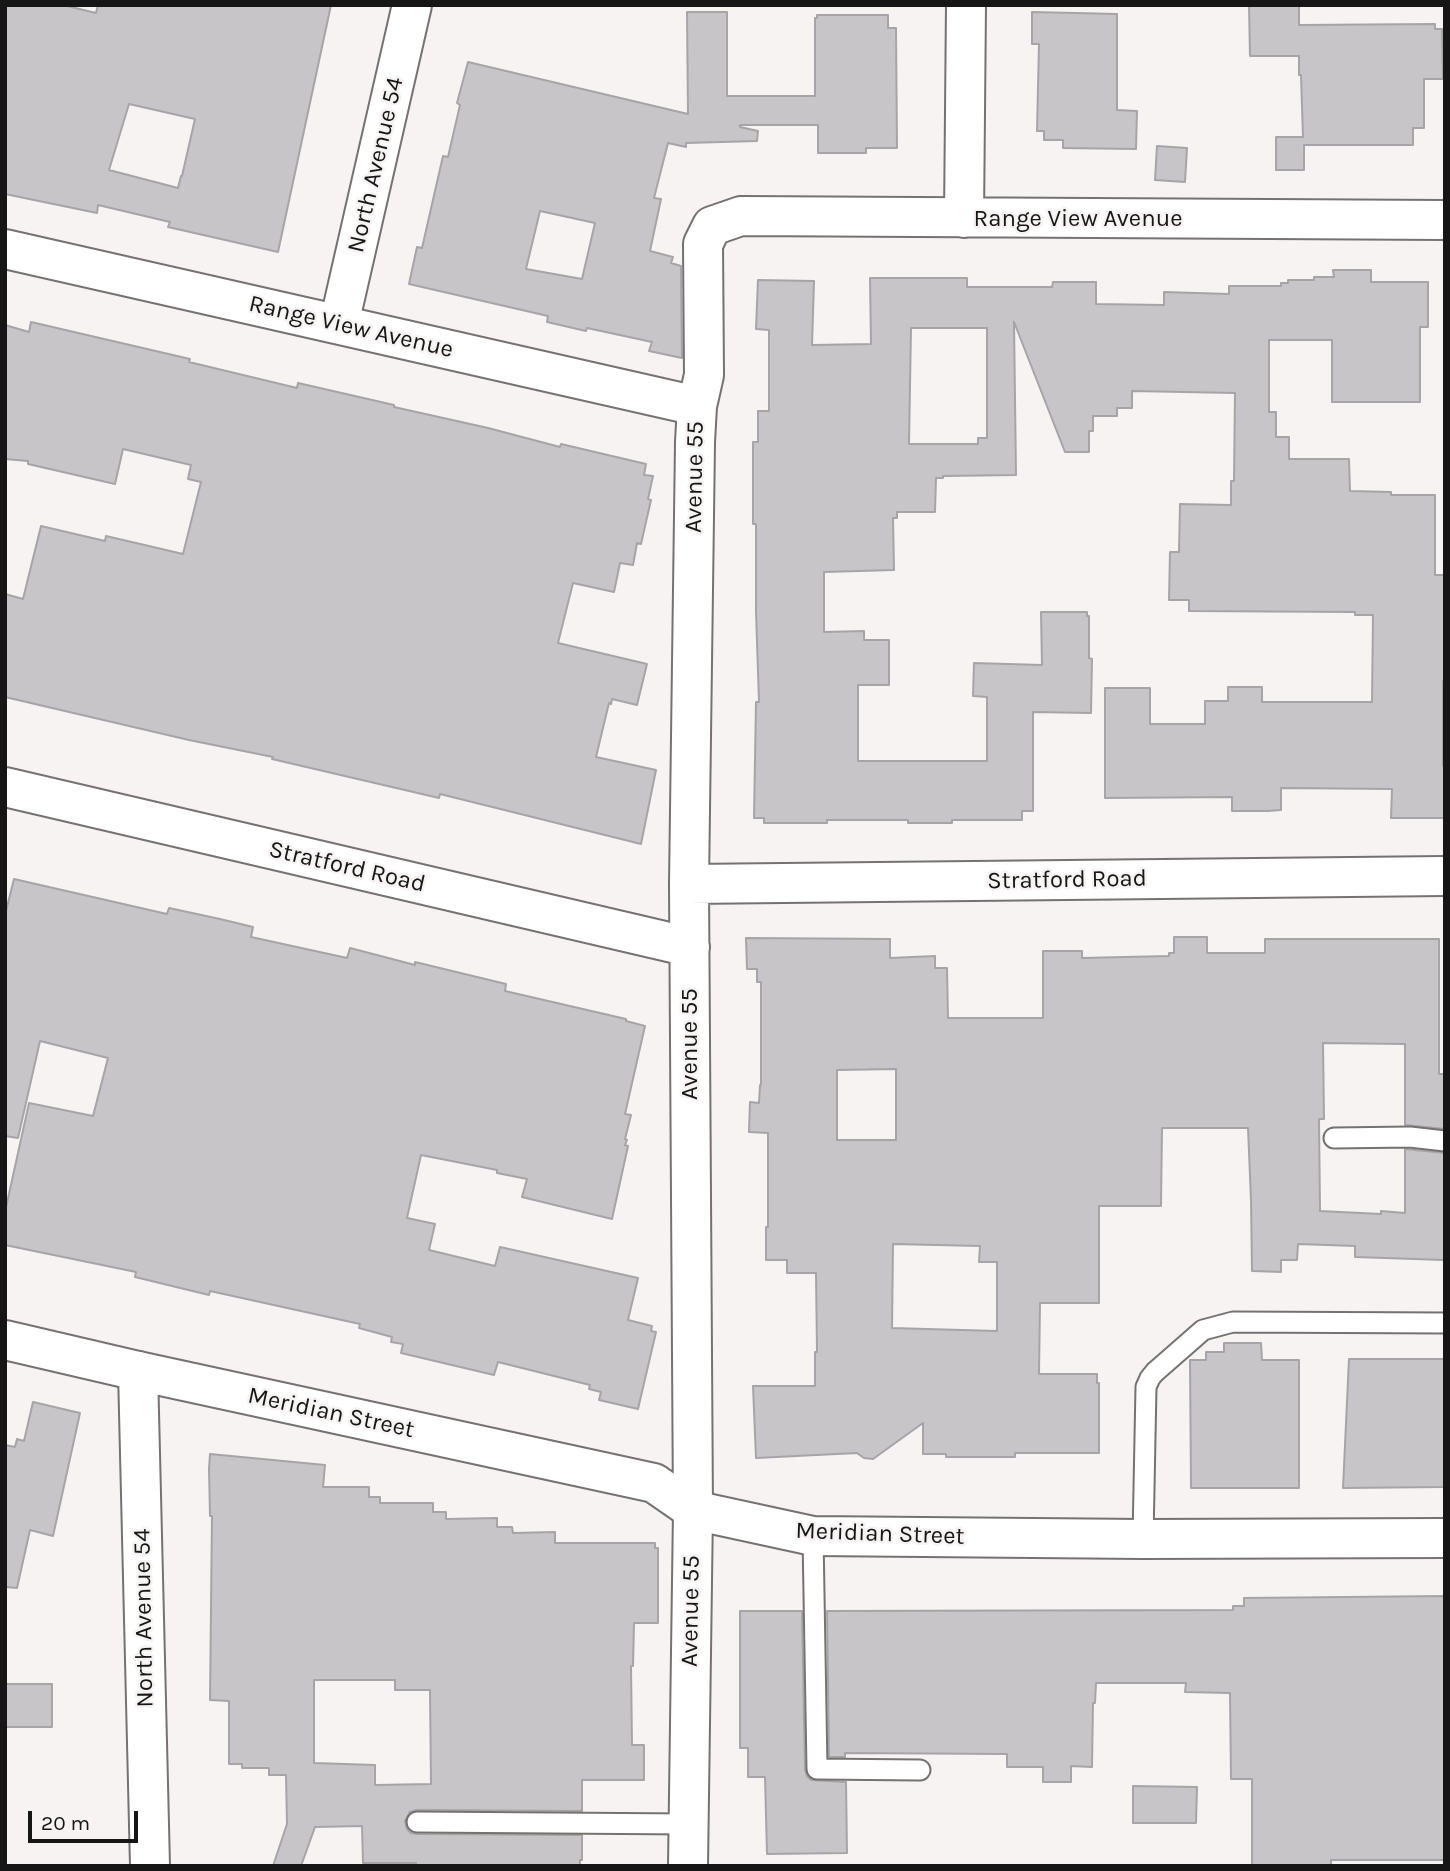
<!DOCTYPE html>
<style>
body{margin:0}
#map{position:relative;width:1450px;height:1871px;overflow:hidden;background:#f7f3f2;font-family:Karla,sans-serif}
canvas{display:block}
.frame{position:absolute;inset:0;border:7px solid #171616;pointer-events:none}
.scale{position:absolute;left:28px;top:1811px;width:110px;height:32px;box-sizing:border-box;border:4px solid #171616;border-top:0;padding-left:9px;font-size:21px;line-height:24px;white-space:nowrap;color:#171616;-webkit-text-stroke:5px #f7f3f2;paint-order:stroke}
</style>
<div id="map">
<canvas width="1450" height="1871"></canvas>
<div class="frame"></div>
<div class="scale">20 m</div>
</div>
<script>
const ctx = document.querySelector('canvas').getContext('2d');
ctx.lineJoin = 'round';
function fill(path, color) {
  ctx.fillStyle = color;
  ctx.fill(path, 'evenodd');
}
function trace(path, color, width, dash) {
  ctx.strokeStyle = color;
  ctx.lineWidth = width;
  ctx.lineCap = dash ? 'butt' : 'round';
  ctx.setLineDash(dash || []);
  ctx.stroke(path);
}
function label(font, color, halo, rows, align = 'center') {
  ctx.font = font + ' Karla,sans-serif';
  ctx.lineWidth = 5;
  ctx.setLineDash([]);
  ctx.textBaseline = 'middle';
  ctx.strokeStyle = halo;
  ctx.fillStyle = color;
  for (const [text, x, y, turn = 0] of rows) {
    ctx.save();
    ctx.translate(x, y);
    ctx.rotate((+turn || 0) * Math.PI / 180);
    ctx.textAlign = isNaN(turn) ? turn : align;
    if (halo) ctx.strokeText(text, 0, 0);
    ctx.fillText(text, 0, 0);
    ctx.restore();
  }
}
const building = new Path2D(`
 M5 5H63L96 13 98 5H331L278 252 168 227 170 222 98 205 97 213 5 194ZM129 104 195 119 182 176H181L178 188 109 170Z
 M1249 5H1299V25L1435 24V29H1442L1443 79H1424V128H1413V145H1304V170H1276V137H1303L1301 75H1299V56H1250Z
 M687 12H727V96H815V18H817V15H888V28H896L897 148H866V153H818V125H740V127L758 131 757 141 686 143V147L668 143 654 198 661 199 650 251 673 257 671 263 681 266 682 358 649 351 652 342 587 328 586 331 547 322 548 316 409 284 417 247 422 248 443 156 448 157 460 105 457 103 468 62 688 114ZM540 211 595 223 582 279 526 269Z
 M1032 12 1117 14V110L1137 111 1136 149 1063 148V140H1044V131H1037L1039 44H1032Z
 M1157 146 1187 148 1185 182 1155 180Z
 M1333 270H1371V282H1428V327H1420V402H1332V340H1269V412H1276V437H1289V459H1349L1350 491 1391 492V495H1435V575H1445V681H1443V766H1445L1444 818H1391L1392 789 1281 788V810L1268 811H1232V797L1105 798V688H1150V724H1205V701H1228V687H1262V702H1372L1373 615H1355V612L1189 611V600H1169L1170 552H1179L1180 504 1231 505V481H1234L1235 393 1132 391V408H1117V416H1093V431H1089V452H1065L1014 322 1016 475 943 476V478H936L935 512H897V518H893L894 570 824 572V632L864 631V640H889V685H858V761H987V697L973 696 974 663 1042 665 1041 612H1087V616H1089V658L1092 659 1091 713 1033 712V811H1022V820H952V823H908V820H827V823H764V818H754L756 702H759L756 611V524H753V442H758V411H769V330L756 329 758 280 814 281 812 345 871 344 870 278H967V287H1052L1053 282H1096V304L1164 305V292L1229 294V286H1281V283H1288V280H1314V277H1334ZM911 328H987V438H978V444H909Z
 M31 322 190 359 189 362 297 388 298 383 394 405V407L488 428 560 447 561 444 646 464 644 475 653 476 648 499 651 500 641 544 637 543 633 565 620 563 614 592 573 583 558 643 647 664 637 705 612 699 611 704 609 703 596 757 656 770 641 844 440 794 439 798 272 759 273 757 189 740 5 697V594L23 599 41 526 105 541 106 536 183 554 201 482 188 479 191 465 123 449 115 484 28 464V461L5 459V325L29 332Z
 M14 879 167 914 169 908 220 919 253 927 251 937 338 956 347 958 350 948 415 965V962L506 984 505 991 626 1019V1021L645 1026 625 1114 631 1115 625 1139 627 1140 625 1145 628 1146 612 1219 522 1197 527 1179 497 1173V1170L421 1155 407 1218 435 1224 429 1250 495 1266 500 1247 638 1278 628 1320 652 1326 651 1331 656 1332 638 1409 599 1400 601 1392 589 1389 590 1385 498 1362 494 1375 401 1353 403 1344 391 1342 392 1337 359 1328 360 1324 210 1291 209 1295 135 1277 136 1272 5 1245V1212L29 1103 93 1116 108 1058 40 1041 18 1138 5 1136V915Z
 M1174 937H1207V953H1265V939H1439V1074H1445V1129L1405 1125V1044L1323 1043 1324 1119H1319L1320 1211 1381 1214V1211L1405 1213V1149L1445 1153 1444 1260 1355 1257V1246L1298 1244 1297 1260H1281V1272L1252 1271 1251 1200 1248 1128H1162L1161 1206H1099V1303H1040L1039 1374H1097V1383H1099V1453H1015V1457H946V1454H923V1423L873 1459 864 1458 857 1453 756 1458 753 1386H815V1352H817L816 1273H787V1260H766V1227H768V1133L749 1132 750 1102 759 1103 760 1085H761V982H757V969H747L746 938 890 939V958L935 956V968H947L948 1018H1043V951H1082V958L1169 956V953H1174ZM896 1069V1140H837V1070ZM893 1244 980 1246 979 1262H997V1331L892 1328Z
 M1224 1343H1261L1262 1360H1299V1488H1191L1190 1360H1206V1352H1224Z
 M1349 1359H1445V1487L1343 1488Z
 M33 1402 80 1413 53 1536 30 1530 17 1588 5 1587V1445L15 1447 17 1439 24 1441Z
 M210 1454 325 1465 323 1487H369V1497H380V1503H433V1512H446V1519L497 1518V1527H512L513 1533 555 1532V1543H655V1548H658V1623H634L633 1666H631L632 1745H644V1780H582V1811L417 1810 410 1812 405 1821 407 1829 411 1833 417 1834 582 1835V1860H580V1866H416V1863H363L362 1826 315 1827 301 1866H273L287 1824 286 1775H269V1768H242V1764H229V1701L210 1700 212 1516H210L209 1469ZM314 1680H395V1690H430L431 1784 375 1785V1765L314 1763Z
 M1445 1596V1860H1331V1866H1252V1779H1231L1230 1693 1185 1692 1186 1683H1096L1095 1703H1093L1092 1767 1071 1766V1782H1043V1767H1007V1754L845 1753V1757H829L827 1611 1233 1610V1606H1244V1598Z
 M740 1611H802L805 1770 807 1776 811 1780 846 1782 847 1853 767 1854 765 1777H748V1748H740Z
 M5 1684H52V1727H5Z
 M1133 1786 1197 1787 1196 1823H1133Z`);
fill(building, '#c8c5c8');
trace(building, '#a7a4a7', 2);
const lane = new Path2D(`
 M1334 1138 1410 1137 1445 1141
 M813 1536 817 1769 920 1770
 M1143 1539 1146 1387 1150 1378 1155 1372 1203 1330 1233 1322 1445 1323
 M417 1822 689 1824`);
const street = new Path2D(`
 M964 218 966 5
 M5 249 697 406
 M339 324 412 5
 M5 787 690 947
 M689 884 1445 876
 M138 1371 150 1866
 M688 1866 693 1510 689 884 695 442 697 406 704 375 703 244 712 226 741 216 1445 220`);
const secondary = new Path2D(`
 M5 1340 138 1371 654 1483 693 1510 813 1536 1143 1539 1445 1538`);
trace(lane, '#757271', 23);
trace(street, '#757271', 42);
trace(secondary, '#757271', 42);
trace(lane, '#fff', 19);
trace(street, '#fff', 38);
trace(secondary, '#fff', 38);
label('24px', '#171616', '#f7f3f2', [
 ["North Avenue 54",376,165,-77],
 ["Range View Avenue",1078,219],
 ["Range View Avenue",351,327,13],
 ["Avenue 55",695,477,-89],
 ["Stratford Road",347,867,13],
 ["Stratford Road",1067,880,-1],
 ["Avenue 55",690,1044,-90],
 ["Meridian Street",331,1413,12],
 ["Meridian Street",880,1534,2],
 ["Avenue 55",691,1611,-89],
 ["North Avenue 54",144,1618,-91]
]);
</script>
